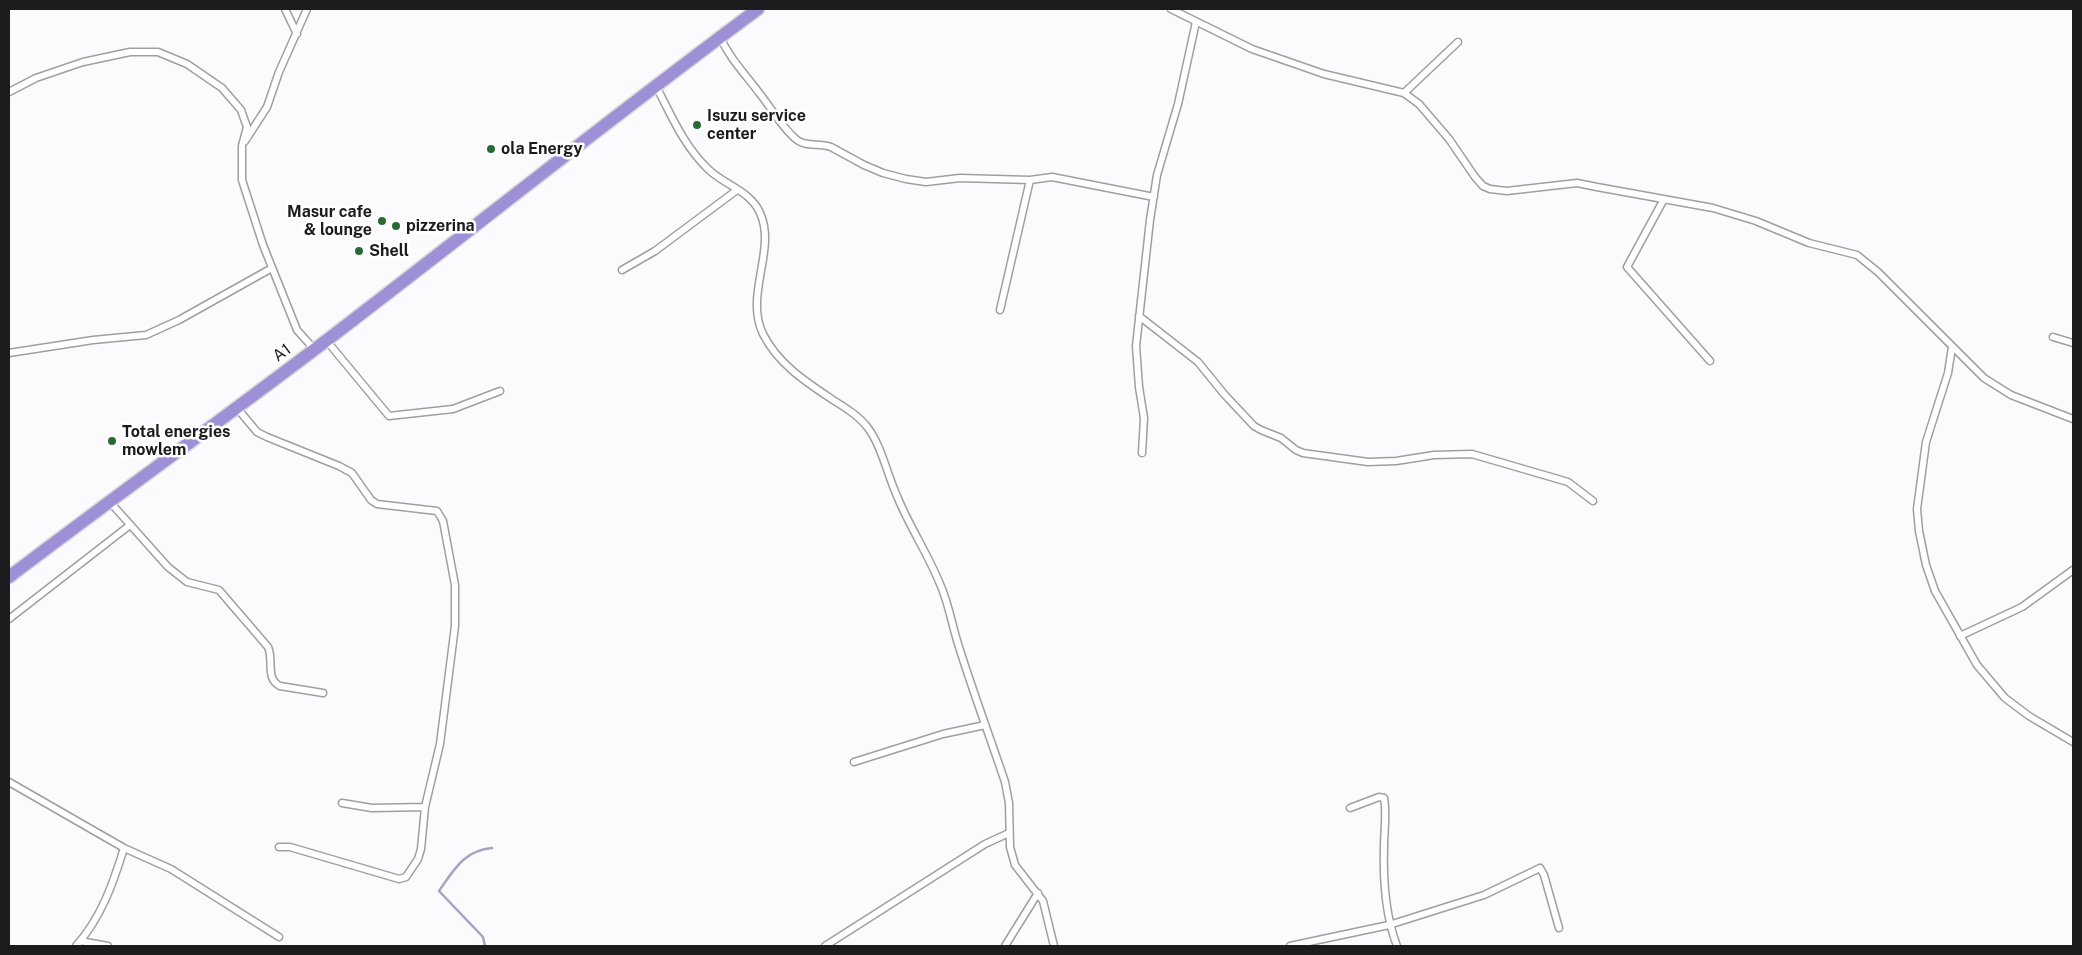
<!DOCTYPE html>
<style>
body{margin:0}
#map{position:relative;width:2082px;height:955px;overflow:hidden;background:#fbfbfe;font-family:"Public Sans",sans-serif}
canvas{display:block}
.frame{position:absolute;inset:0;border:10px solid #1c1c1e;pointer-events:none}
</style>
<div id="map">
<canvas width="2082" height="955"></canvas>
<div class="frame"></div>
</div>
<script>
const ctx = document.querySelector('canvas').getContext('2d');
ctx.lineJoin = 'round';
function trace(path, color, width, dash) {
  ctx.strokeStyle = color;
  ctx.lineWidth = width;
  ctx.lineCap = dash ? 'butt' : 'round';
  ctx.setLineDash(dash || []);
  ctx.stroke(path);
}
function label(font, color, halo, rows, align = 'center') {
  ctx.font = font + ' "Public Sans",sans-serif';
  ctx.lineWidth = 5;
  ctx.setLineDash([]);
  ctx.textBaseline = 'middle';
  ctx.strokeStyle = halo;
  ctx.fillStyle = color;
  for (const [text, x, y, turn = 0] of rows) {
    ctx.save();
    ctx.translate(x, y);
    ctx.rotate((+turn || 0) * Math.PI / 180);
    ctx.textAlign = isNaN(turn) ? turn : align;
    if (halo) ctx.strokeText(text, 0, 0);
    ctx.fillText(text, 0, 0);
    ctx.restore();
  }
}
trace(new Path2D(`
 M485 946 483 937 439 891C453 871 464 850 492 848`), '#a7a2c0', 2.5);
const street = new Path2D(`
 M285 9 297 34
 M1171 9 1252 49 1324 74 1404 93 1419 104 1449 139 1475 177 1483 186 1490 189 1507 191 1577 183 1597 187 1713 208 1756 221 1809 243 1857 255 1878 272 1984 378 2011 395 2073 419
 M720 37C730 59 746 75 760 94 772 109 782 128 797 140 806 147 820 143 831 147L864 165 883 173 906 179 926 182 960 178 1030 180 1052 177 1154 197
 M656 86C671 115 684 146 708 169 724 185 751 191 760 213 777 249 744 295 763 334 778 364 806 382 833 400 846 408 859 416 868 428 882 447 887 474 897 496 909 526 928 554 940 584 949 604 952 626 959 647 973 692 990 737 1005 782L1009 803 1010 847 1015 865 1043 901 1054 946
 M9 92 36 78 83 62 130 52H158L187 64 222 88 241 110 247 127 242 146V180L263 245 297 330 314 349
 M1404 93 1458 42
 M245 141 267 107 279 72 307 9
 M1664 199 1627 267 1710 361
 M622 270 655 251 737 190
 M1000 310 1030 180
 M1139 316 1198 362 1224 394 1254 426 1261 430 1281 438 1296 450 1303 453 1368 462 1396 461 1434 455 1472 454 1568 482 1593 501
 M2053 337 2073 343
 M326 340 389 416 453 409 500 391
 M1952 347 1948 373 1926 442 1917 509 1919 531 1926 565 1935 591 1977 665 2005 698 2029 716 2073 742
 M9 353 93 340 146 335 179 320 272 268
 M237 408 257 432 267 437 339 466 352 473 371 500 377 504 437 511 443 521 455 585V626L440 744 425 807 421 849 418 859 406 877 399 879 290 847H279
 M1142 453 1144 418 1139 387 1136 346 1150 220 1157 175 1178 104 1196 22
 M109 501 168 567 187 582 219 590 268 647C274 660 265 679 280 686L323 693
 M9 619 130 525
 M1960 636 2022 607 2073 570
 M854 762 943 734 985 725
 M9 782 124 848 171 869 279 937
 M342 803 372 808 425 807
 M1350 808 1379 797 1384 798C1387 813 1384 831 1384 846 1383 879 1385 915 1397 946
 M80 941 108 946
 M76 946C101 918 113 884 124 848
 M825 946 985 844 1009 833
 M1005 946 1038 893
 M1290 946 1389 925 1484 895 1540 868 1544 875 1559 928`);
const highway = new Path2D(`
 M9 577C114 497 222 420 327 340 471 230 612 117 758 9`);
trace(street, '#9f9ea2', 9);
trace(highway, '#d6d6d6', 15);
trace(street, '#fff', 6);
trace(highway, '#9e90d7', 12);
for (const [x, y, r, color] of [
 [697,125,5,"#296a34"],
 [491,149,5,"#296a34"],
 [382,221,5,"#296a34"],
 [396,226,5,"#296a34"],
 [359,251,5,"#296a34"],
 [112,441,5,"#296a34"]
]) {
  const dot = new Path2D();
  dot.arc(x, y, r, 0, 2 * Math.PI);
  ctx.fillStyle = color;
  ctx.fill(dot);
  trace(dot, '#fff', 2);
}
label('bold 16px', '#1c1c1e', '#fff', [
 ["Isuzu service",707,116],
 ["center",707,134],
 ["ola Energy",501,149],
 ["Masur cafe",372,212,"right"],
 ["& lounge",372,230,"right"],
 ["pizzerina",406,226],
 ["Shell",369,251],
 ["Total energies",122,432],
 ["mowlem",122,450]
], 'left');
label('16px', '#1c1c1e', '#fff', [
 ["A1",282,353,-37]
]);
</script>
